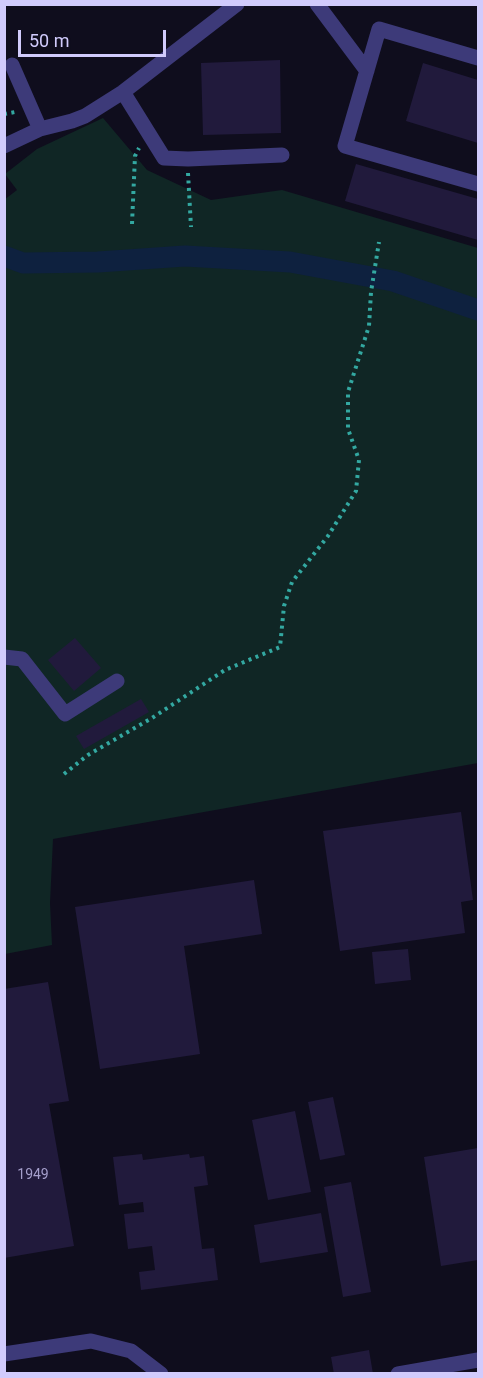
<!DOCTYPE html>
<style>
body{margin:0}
#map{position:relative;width:483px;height:1378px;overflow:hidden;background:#0f0d1d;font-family:Roboto,sans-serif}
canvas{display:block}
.frame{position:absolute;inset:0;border:6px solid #d1cbfc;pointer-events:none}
.scale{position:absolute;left:18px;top:30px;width:148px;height:27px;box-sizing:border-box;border:3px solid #d1cbfc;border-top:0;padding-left:8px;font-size:18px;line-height:21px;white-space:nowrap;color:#d1cbfc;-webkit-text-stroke:4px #0f0d1d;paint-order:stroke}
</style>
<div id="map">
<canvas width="483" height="1378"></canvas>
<div class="frame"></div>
<div class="scale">50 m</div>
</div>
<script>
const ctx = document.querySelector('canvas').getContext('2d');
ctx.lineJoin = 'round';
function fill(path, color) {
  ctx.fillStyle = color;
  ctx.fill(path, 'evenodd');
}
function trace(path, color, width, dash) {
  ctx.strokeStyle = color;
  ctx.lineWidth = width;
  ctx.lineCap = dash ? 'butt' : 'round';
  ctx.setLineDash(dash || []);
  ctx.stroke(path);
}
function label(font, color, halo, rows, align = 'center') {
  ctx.font = font + ' Roboto,sans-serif';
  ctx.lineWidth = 4.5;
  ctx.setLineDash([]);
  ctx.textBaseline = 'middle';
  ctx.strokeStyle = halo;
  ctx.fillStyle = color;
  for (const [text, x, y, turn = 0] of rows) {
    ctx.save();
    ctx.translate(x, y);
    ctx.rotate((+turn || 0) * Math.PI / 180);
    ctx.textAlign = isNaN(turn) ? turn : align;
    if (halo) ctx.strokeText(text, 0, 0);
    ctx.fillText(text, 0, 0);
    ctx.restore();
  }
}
fill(new Path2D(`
 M103 118 147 170 211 200 282 190 478 248V763L53 839 50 903 52 945 5 954 4 200 17 190 5 174 37 149Z`), '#102625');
trace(new Path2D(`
 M4 256 23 263 98 262 185 256 290 262 393 281 478 310`), '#0e213f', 21);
fill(new Path2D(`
 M280 60 281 133 203 135 201 63Z
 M423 63 478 80V143L406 121Z
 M356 164 478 199V240L345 201Z
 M75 638 101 668 74 691 48 660Z
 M141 699 149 712 84 749 76 736Z
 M461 812 473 900 461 902 465 933 340 951 323 831Z
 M254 880 262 934 184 946 200 1054 100 1069 75 907Z
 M408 949 411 980 375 984 372 952Z
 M48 982 69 1101 49 1104 74 1246 4 1258V989Z
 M333 1097 345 1155 320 1160 308 1102Z
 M295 1111 311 1192 268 1200 252 1120Z
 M478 1148V1260L441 1266 424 1157Z
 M142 1154 143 1160 189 1154 190 1158 204 1156 208 1185 194 1187 202 1249 214 1248 218 1280 141 1290 139 1272 155 1270 152 1246 128 1249 124 1214 144 1212 143 1202 119 1205 113 1157Z
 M351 1182 371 1292 343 1297 324 1187Z
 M321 1213 328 1252 260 1263 254 1225Z
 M369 1350 373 1374H334L331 1357Z`), '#211a3c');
trace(new Path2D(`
 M4 114 15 112
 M188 173 191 227
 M132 224 135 156 139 148
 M64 774 88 755 152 718 225 670 280 647 284 606 292 582 328 536 356 491 359 460 348 429V392L369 326 371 292 379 242`), '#33a8a1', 4, [3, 4.5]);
trace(new Path2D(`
 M317 4 367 71
 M478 58 379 29 345 146 478 184
 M12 65 40 129
 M123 92 164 158 188 159 282 155
 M4 146 40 129 72 121 85 116 123 92 237 4
 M4 657 22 659 65 714 117 681
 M4 1354 91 1341 131 1351 161 1374
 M398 1374 478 1360`), '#3d3a79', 15);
label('14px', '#a59fcc', null, [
 ["1949",33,1175]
]);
</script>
